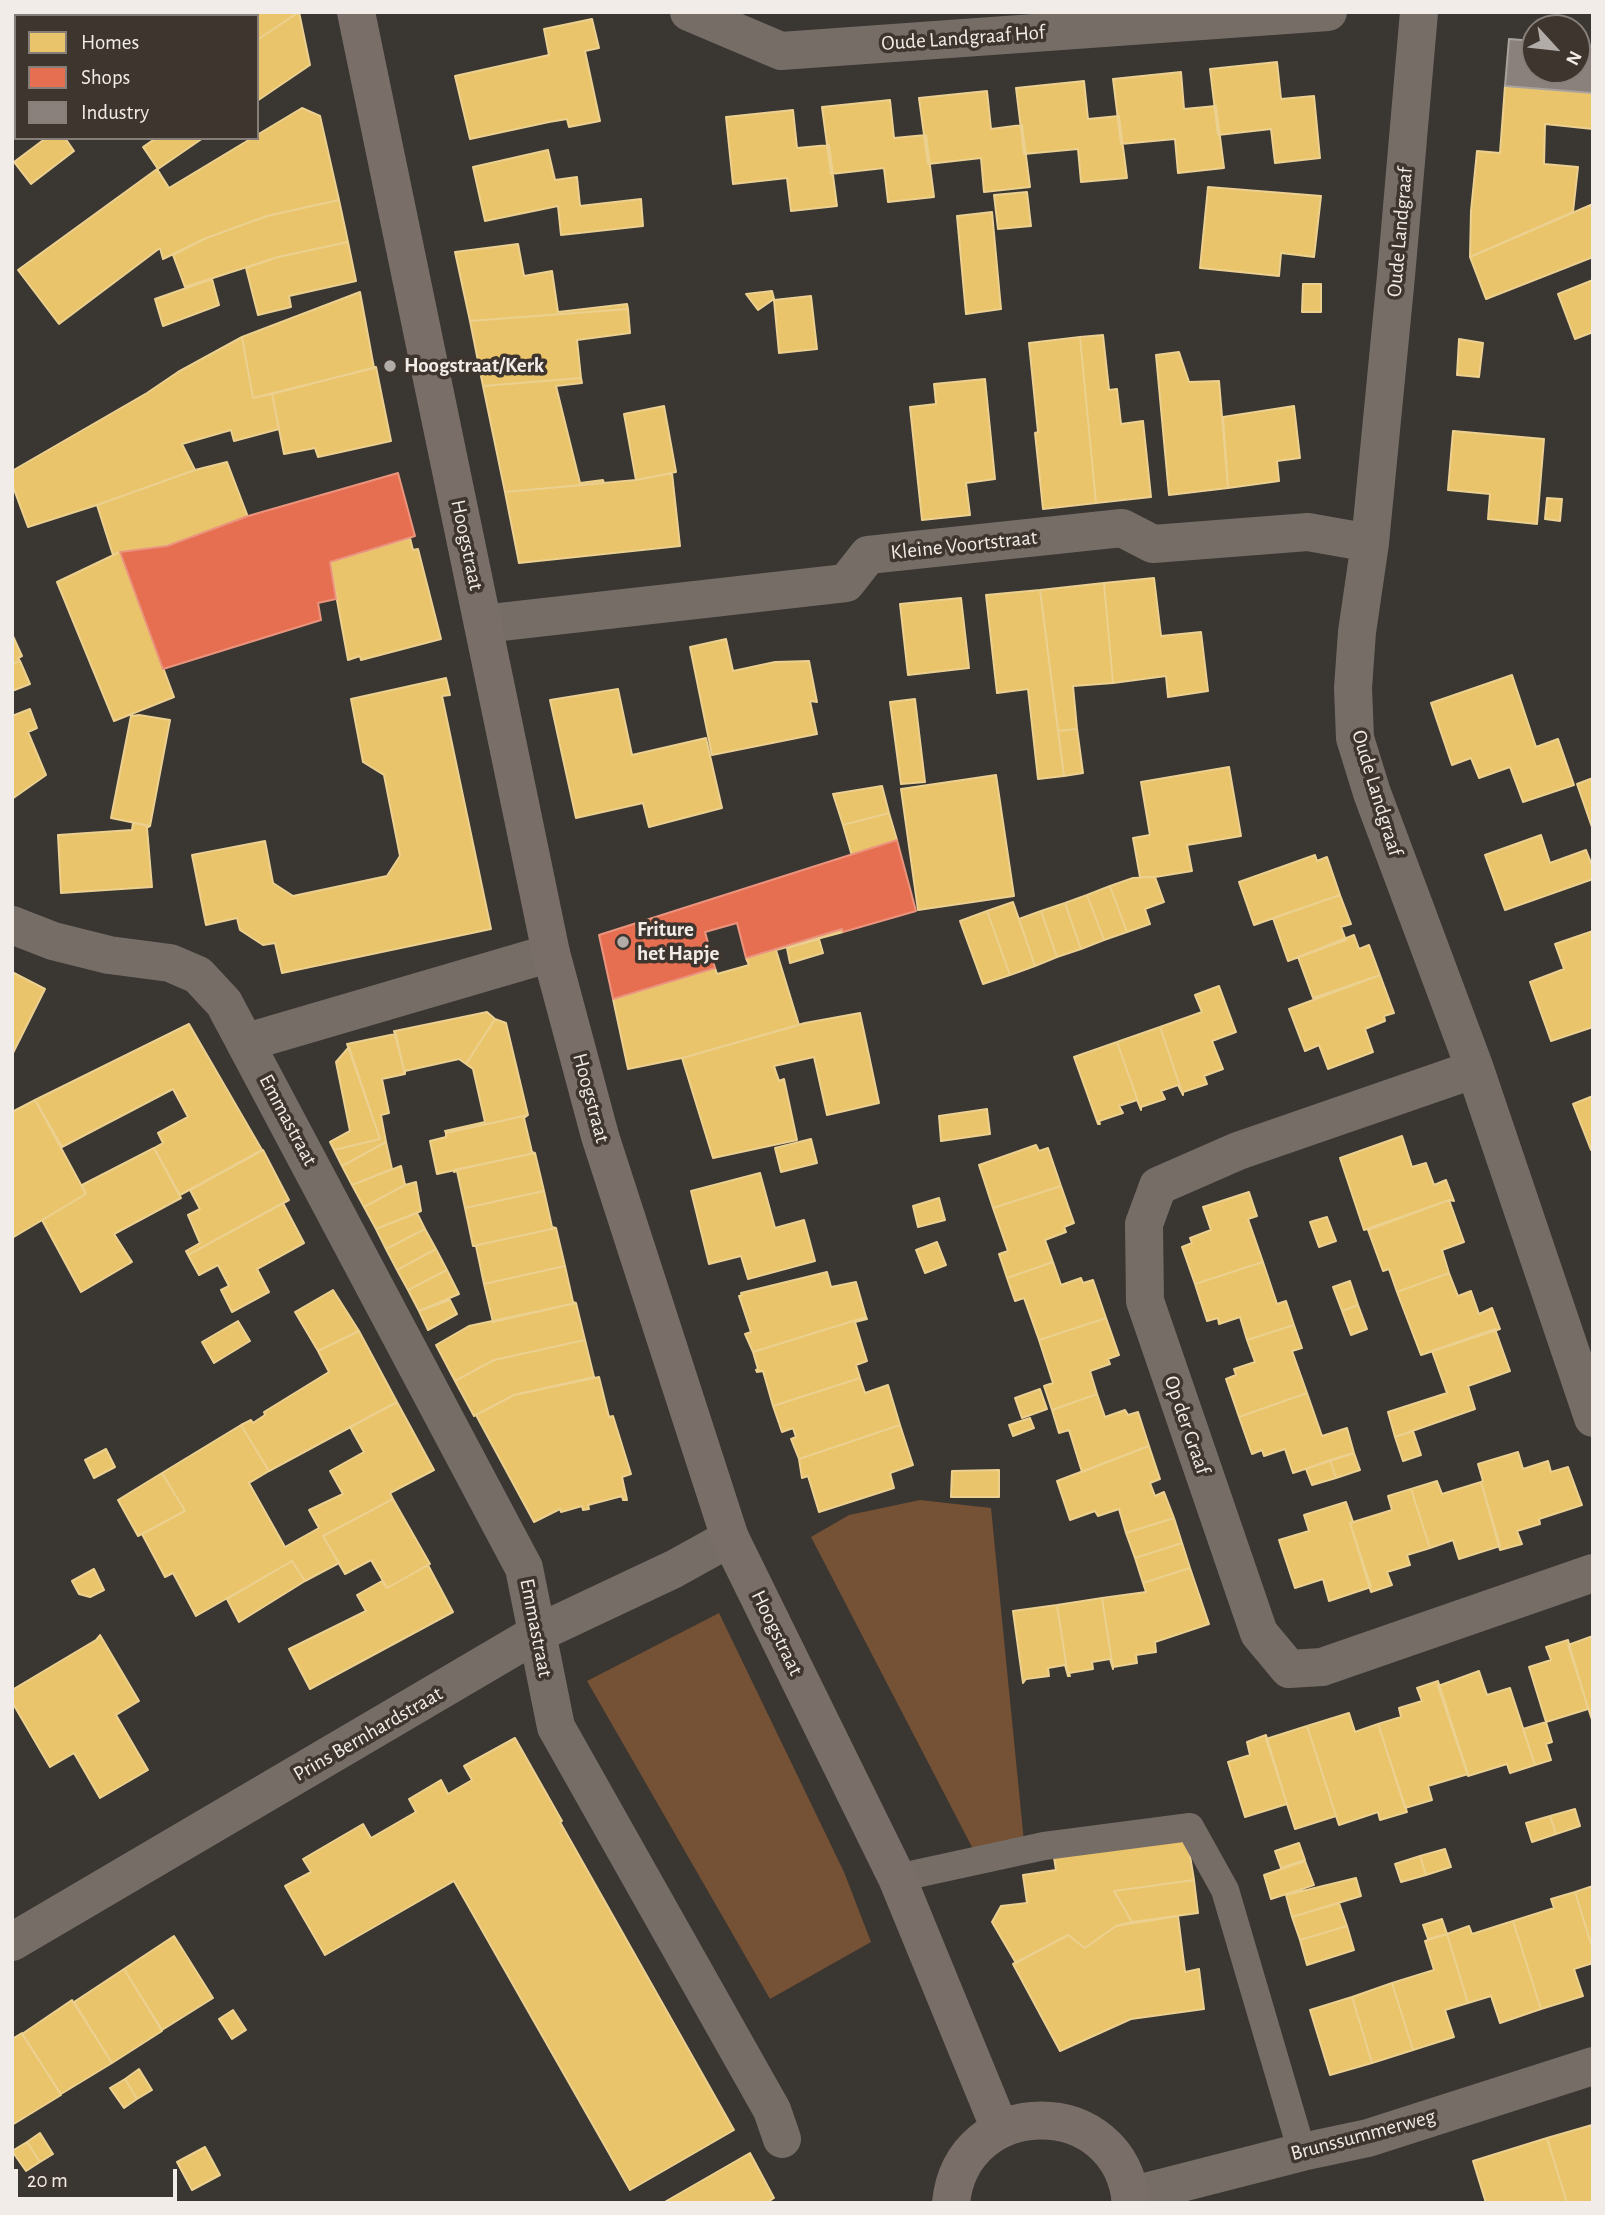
<!DOCTYPE html>
<style>
body{margin:0}
#map{position:relative;width:1605px;height:2215px;overflow:hidden;background:#3a3632;font-family:"Alegreya Sans",sans-serif}
canvas{display:block}
.frame{position:absolute;inset:0;border:14px solid #f2ece8;pointer-events:none}
.legend{position:absolute;left:14px;top:14px;width:245px;height:126px;box-sizing:border-box;background:#3e352e;border:2px solid #867e78;margin:0;padding:9px 12px;list-style:none;font-size:21px;color:#f2ece8}
.legend li{display:flex;align-items:center;gap:14px;height:35px}
.legend b{width:35px;border:2px solid #867e78}
.north{position:absolute;left:1521px;top:14px;width:70px;height:70px;box-sizing:border-box;background:#3e352e;border:2px solid #867e78;border-radius:50%;rotate:117deg;font-size:19px;font-weight:700;line-height:28px;text-align:center;color:#f2ece8}
.north::after{content:'';display:block;margin:auto;width:24px;height:32px;background:#b2aca8;clip-path:polygon(50% 0,100% 100%,50% 72%,0 100%)}
.scale{position:absolute;left:14px;top:2169px;width:163px;height:32px;box-sizing:border-box;border:4px solid #f2ece8;border-top:0;padding-left:9px;font-size:21px;line-height:24px;white-space:nowrap;color:#f2ece8;-webkit-text-stroke:5px #3e352e;paint-order:stroke}
</style>
<div id="map">
<canvas width="1605" height="2215"></canvas>
<div class="frame"></div>
<ul class="legend">
<li><b style="height:19px;background:#e9c46a"></b>Homes</li>
<li><b style="height:19px;background:#e76f51"></b>Shops</li>
<li><b style="height:19px;background:#8a817c"></b>Industry</li>
</ul>
<div class="north">N</div>
<div class="scale">20 m</div>
</div>
<script>
const ctx = document.querySelector('canvas').getContext('2d');
ctx.lineJoin = 'round';
function fill(path, color) {
  ctx.fillStyle = color;
  ctx.fill(path, 'evenodd');
}
function trace(path, color, width, dash) {
  ctx.strokeStyle = color;
  ctx.lineWidth = width;
  ctx.lineCap = dash ? 'butt' : 'round';
  ctx.setLineDash(dash || []);
  ctx.stroke(path);
}
function label(font, color, halo, rows, align = 'center') {
  ctx.font = font + ' "Alegreya Sans",sans-serif';
  ctx.lineWidth = 7;
  ctx.setLineDash([]);
  ctx.textBaseline = 'middle';
  ctx.strokeStyle = halo;
  ctx.fillStyle = color;
  for (const [text, x, y, turn = 0] of rows) {
    ctx.save();
    ctx.translate(x, y);
    ctx.rotate((+turn || 0) * Math.PI / 180);
    ctx.textAlign = isNaN(turn) ? turn : align;
    if (halo) ctx.strokeText(text, 0, 0);
    ctx.fillText(text, 0, 0);
    ctx.restore();
  }
}
fill(new Path2D(`
 M920 1500 991 1508 1024 1842 973 1849 811 1537 849 1515Z
 M719 1613 844 1872 871 1942 770 1999 587 1681Z`), '#755135');
const homes = new Path2D(`
 M100 12H161L162 13 158 16H102Z
 M163 12H211L206 16H158Z
 M229 12H299L257 40V16H230Z
 M299 12 310 65 257 101V40Z
 M592 19 599 48 585 51 600 121 569 127 567 119 549 122 470 139 455 76 549 55 544 29Z
 M1277 62 1281 99 1314 96 1320 158 1275 163 1271 129 1218 135 1210 69Z
 M1181 72 1184 109 1216 106 1224 168 1178 173 1175 139 1121 144 1113 79Z
 M1084 81 1088 119 1119 116 1127 178 1081 182 1078 149 1024 154 1016 88Z
 M1505 86 1593 93V129L1545 124 1544 164 1578 167 1573 212 1470 257 1471 211 1477 151 1500 153Z
 M987 91 991 129 1022 125 1030 187 984 192 981 158 928 164 919 98Z
 M890 100 894 138 926 135 934 197 888 202 884 168 831 174 822 107Z
 M302 108 320 116 339 200 267 216 204 239 163 259 160 248 59 324 18 270 157 169 169 188 252 138H257V135Z
 M793 110 797 148 829 145 837 206 791 211 787 178 733 184 726 117Z
 M46 138H65L74 151 31 184 14 162Z
 M156 138H203L158 169 143 147Z
 M548 150 555 180 577 177 580 206 641 199 643 226 561 235 558 206 485 221 473 167Z
 M1208 187 1321 196 1314 257 1281 253 1279 276 1200 268Z
 M1027 192 1031 226 998 229 994 195Z
 M339 200 348 242 278 257 185 287 173 255 204 239 267 216Z
 M1593 204V257L1486 299 1470 257Z
 M992 212 1001 309 966 314 957 216Z
 M348 242 356 281 289 296 291 307 258 315 246 268 278 257Z
 M518 244 524 276 552 271 558 312 627 304 628 309 470 321 455 252Z
 M212 279 219 305 163 326 155 299Z
 M1593 280V332L1575 339 1558 294Z
 M1303 284H1321V312H1302Z
 M772 291 774 299 758 310 746 294Z
 M360 292 374 368 253 398 242 337Z
 M811 296 817 349 779 353 774 300Z
 M628 309 630 333 577 340 581 378 483 386 470 321Z
 M1103 335 1109 390 1117 389 1121 424 1143 421 1151 497 1096 503 1080 337Z
 M242 337 253 398 272 394 279 429 234 441 231 430 182 444 195 470 97 505 28 527 12 484V471L147 393 178 372Z
 M1080 337 1096 503 1043 509 1035 433 1038 432 1029 343Z
 M1459 339 1483 343 1479 377 1457 375Z
 M1179 352 1189 382 1219 381 1228 488 1169 495 1156 355Z
 M376 367 391 441 318 457 315 448 284 454 272 394Z
 M581 378 582 383 556 386 580 483 603 480 604 483 505 492 483 386Z
 M985 379 995 479 966 483 970 515 922 520 910 407 936 404 934 384Z
 M664 406 676 472 636 480 624 414Z
 M1294 406 1300 458 1277 461 1279 481 1228 488 1223 417Z
 M1453 431 1544 439 1537 524 1488 519 1490 494 1448 490Z
 M227 462 248 517 167 546 120 552 113 555 97 505 195 470Z
 M672 473 680 546 519 563 505 492 636 480Z
 M1547 498 1562 499 1560 521 1545 519Z
 M410 538 413 550 418 549 441 639 361 660 360 656 348 660 330 562Z
 M120 552 174 697 114 721 57 582Z
 M1154 578 1161 636 1201 632 1208 691 1168 697 1166 676 1113 683 1104 583Z
 M1104 583 1113 683 1073 686 1077 729 1058 731 1040 590Z
 M1040 590 1064 776 1038 779 1028 689 997 693 986 595Z
 M961 598 969 668 908 675 900 604Z
 M12 634 22 656 18 658 20 661 12 664Z
 M726 639 733 671 775 662 809 661 817 702 810 701 817 734 712 755 690 647Z
 M20 661 30 684 12 691V664Z
 M1512 675 1536 747 1558 739 1574 785 1523 802 1510 767 1479 778 1471 758 1452 765 1431 703Z
 M446 678 450 695 442 696 491 929 282 973 275 943 263 945 240 930 237 918 206 925 192 855 265 841 273 883 293 896 387 876 400 856 384 775 363 762 351 699Z
 M618 689 632 755 706 738 722 808 649 827 643 803 576 818 550 700Z
 M915 699 925 782 901 784 890 702Z
 M30 709 37 728 28 732 46 775 12 799V716Z
 M139 715 170 720 150 826 111 818 131 716Z
 M1077 729 1083 773 1064 776 1058 731Z
 M1229 767 1241 836 1187 845 1192 871 1155 877H1140L1133 838 1150 835 1141 782Z
 M996 775 1014 896 918 910 901 789Z
 M1593 778V830L1577 784Z
 M882 786 889 813 843 825 833 794Z
 M889 813 897 840 852 856 843 825Z
 M133 823 150 826 147 828 152 887 61 893 58 835 132 830Z
 M1541 835 1550 863 1586 850 1593 868V879L1505 910 1485 855Z
 M1315 855 1317 861 1327 857 1340 895 1254 925 1239 882Z
 M1155 877 1164 902 1145 909 1150 924 1127 932 1110 886 1133 878Z
 M1110 886 1127 932 1104 940 1087 895Z
 M1087 895 1104 940 1081 949 1065 903Z
 M1340 895 1351 924 1341 927 1346 940 1288 961 1273 918Z
 M1013 902 1035 966 1010 975 987 911Z
 M1065 903 1081 949 1057 957 1041 911Z
 M987 911 1010 975 983 984 960 921Z
 M1041 911 1057 957 1035 966 1019 919Z
 M842 929 843 932 776 950 799 1025 682 1058 628 1069 613 999 715 968 717 974 749 965 746 958Z
 M1593 931V1027L1551 1041 1530 982 1564 969 1555 944Z
 M1354 935 1359 949 1369 945 1380 975 1313 998 1298 957Z
 M819 939 823 953 790 963 787 948Z
 M12 972 45 989 13 1053 12 1052Z
 M1380 975 1394 1013 1384 1016 1385 1021 1365 1029 1373 1052 1328 1069 1319 1045 1305 1051 1289 1009Z
 M1219 986 1236 1032 1212 1041 1223 1069 1204 1076 1207 1084 1183 1092V1095L1160 1027 1202 1012 1195 995Z
 M487 1012 495 1019 466 1064 459 1059 405 1071V1074L395 1031Z
 M860 1013 879 1103 827 1115 814 1057 774 1066 779 1081 784 1079 797 1140 713 1158 682 1058 805 1023Z
 M495 1019 506 1023 528 1115 446 1133 445 1131 485 1122 473 1069 466 1064Z
 M189 1024 262 1150 180 1195 154 1148 163 1143 158 1133 188 1117 173 1089 62 1147 35 1100Z
 M1160 1027 1183 1095 1178 1085 1161 1091 1165 1099 1141 1107V1110L1117 1042Z
 M394 1031 405 1074 382 1079 389 1113 381 1115 386 1142 342 1166 334 1150 380 1139 347 1044 395 1034Z
 M1117 1042 1141 1110 1137 1100 1119 1106 1123 1113 1099 1121 1100 1124H1098L1074 1057Z
 M349 1047 380 1139 334 1150 330 1142 350 1131 336 1062Z
 M1593 1096V1150H1591L1573 1104Z
 M35 1100 86 1194 12 1238V1112Z
 M987 1109 990 1134 941 1141 939 1116Z
 M528 1115 524 1118 532 1152 535 1153 437 1174 430 1141 446 1137V1133Z
 M1402 1136 1412 1167 1426 1163 1434 1185 1446 1180 1454 1201 1449 1200 1364 1230 1340 1158Z
 M811 1139 817 1163 781 1172 775 1148Z
 M386 1142 392 1169 352 1185 342 1166Z
 M1036 1145 1039 1151 1048 1148 1061 1186 993 1208 979 1165Z
 M154 1148 181 1198 114 1234 132 1262 81 1292 42 1220 86 1194 82 1185Z
 M263 1150 289 1200 188 1255 186 1251 200 1243 188 1215 200 1209 190 1190Z
 M535 1153 544 1191 465 1208 457 1171 454 1172V1170Z
 M401 1166 405 1185 364 1207 352 1185Z
 M760 1173 775 1228 804 1220 815 1261 748 1279 741 1256 709 1264 691 1191Z
 M416 1182 421 1211 376 1229 364 1207 405 1185Z
 M1061 1186 1074 1223 1064 1227 1066 1232 1045 1240 1053 1262 1007 1278 999 1254 1008 1251 993 1208Z
 M544 1191 552 1227 556 1228 473 1246 465 1208Z
 M1249 1192 1257 1216 1248 1219 1263 1262 1195 1284 1182 1247 1192 1243 1190 1238 1211 1230 1203 1207Z
 M939 1198 945 1220 918 1227 913 1206Z
 M1449 1200 1464 1242 1442 1250 1449 1273 1397 1292 1389 1269 1383 1271 1368 1230Z
 M283 1203 304 1243 257 1269 269 1292 232 1312 221 1290 229 1286 218 1265 199 1275 188 1255Z
 M417 1213 425 1229 386 1249 376 1229Z
 M1327 1217 1336 1241 1319 1247 1310 1222Z
 M556 1228 565 1266 484 1284 476 1246H473Z
 M425 1229 436 1249 397 1270 386 1249Z
 M937 1242 946 1265 925 1273 916 1250Z
 M436 1249 447 1270 408 1290 397 1270Z
 M1053 1262 1061 1285 1081 1278 1083 1283 1093 1280 1106 1318 1039 1340 1024 1298 1015 1301 1007 1278Z
 M1263 1262 1277 1304 1286 1301 1294 1325 1247 1340 1240 1317 1219 1324 1218 1318 1207 1321 1195 1284Z
 M565 1266 573 1302 576 1303 493 1322 484 1284Z
 M447 1270 459 1294 419 1311 408 1290Z
 M827 1272 831 1287 856 1282 866 1317 753 1352 745 1334 751 1332 739 1296 742 1295 741 1293Z
 M1449 1273 1458 1296 1471 1291 1479 1314 1492 1308 1500 1329 1421 1355 1397 1292Z
 M1350 1281 1358 1305 1342 1311 1333 1287Z
 M333 1290 359 1331 318 1351 295 1312Z
 M450 1300 457 1314 428 1330 419 1311Z
 M576 1303 585 1340 494 1360 455 1381 436 1345 469 1326Z
 M1358 1305 1367 1329 1351 1335 1342 1311Z
 M866 1317 867 1319 855 1322 867 1361 856 1365 860 1378 773 1406 763 1371 757 1372 756 1370 758 1369 753 1352Z
 M1106 1318 1119 1355 1108 1359 1110 1364 1090 1371 1097 1394 1052 1410 1044 1386 1053 1383 1039 1340Z
 M238 1321 250 1341 214 1363 202 1342Z
 M1294 1325 1302 1348 1292 1351 1307 1393 1239 1417 1226 1379 1236 1375 1234 1369 1255 1362 1247 1340Z
 M1495 1329 1510 1371 1468 1386 1475 1409 1395 1437 1388 1412 1447 1393 1432 1351Z
 M359 1331 397 1402 269 1471 241 1425 251 1420 253 1423 265 1415 264 1412 329 1372 318 1351Z
 M585 1340 594 1377 514 1395 474 1416 455 1381 494 1360Z
 M599 1377 609 1417 613 1416 631 1474 622 1477 627 1500H623L622 1496 588 1505 589 1509 583 1510 582 1506 561 1512 560 1509 534 1522 476 1415 514 1395Z
 M860 1378 865 1393 888 1385 900 1425 799 1459 791 1439 796 1437 793 1428 782 1432 773 1406Z
 M1040 1389 1047 1409 1022 1418 1015 1398Z
 M1307 1393 1322 1436 1347 1428 1354 1453 1293 1473 1285 1449 1264 1456 1262 1450 1252 1454 1239 1417Z
 M1097 1394 1105 1417 1125 1410 1128 1415 1138 1412 1149 1446 1082 1472 1069 1430 1059 1433 1052 1410Z
 M397 1402 434 1470 390 1493 393 1499 323 1536 339 1563 305 1581 292 1561 196 1616 173 1573 165 1577 142 1534 185 1511 162 1473 241 1425 269 1471 249 1483 285 1547 319 1528 309 1510 343 1494 330 1471 364 1452 350 1427Z
 M1030 1418 1034 1428 1013 1436 1009 1425Z
 M900 1425 913 1465 890 1473 894 1488 819 1512 808 1476 802 1478 799 1459Z
 M1413 1431 1421 1455 1403 1461 1395 1437Z
 M1149 1446 1160 1479 1150 1483 1155 1496 1164 1492 1174 1518 1126 1533 1119 1509 1098 1516 1095 1511 1070 1520 1057 1481Z
 M106 1449 115 1467 94 1478 85 1460Z
 M1518 1452 1523 1469 1548 1461 1551 1472 1568 1467 1582 1505 1539 1519 1540 1524 1517 1531 1522 1544 1500 1550 1481 1482 1483 1481 1478 1464Z
 M1354 1453 1360 1470 1336 1478 1330 1460Z
 M1330 1460 1336 1478 1312 1485 1306 1469Z
 M999 1470V1497H951L952 1471Z
 M162 1473 185 1511 138 1536 118 1500Z
 M1437 1481 1442 1494 1481 1482 1500 1546 1459 1559 1453 1540 1430 1548 1411 1489Z
 M1411 1489 1430 1548 1407 1555 1410 1565 1387 1572 1392 1585 1371 1592 1350 1523 1392 1510 1388 1496Z
 M393 1499 430 1564 387 1588 371 1560 345 1574 323 1536Z
 M1346 1502 1353 1522 1350 1523 1371 1587 1329 1601 1323 1579 1295 1588 1279 1540 1309 1531 1304 1515Z
 M1174 1518 1182 1543 1135 1558 1126 1533Z
 M1182 1543 1190 1568 1143 1583 1135 1558Z
 M292 1561 305 1581 239 1622 227 1599Z
 M428 1565 453 1612 310 1689 289 1649 366 1611 357 1595 382 1581 387 1588Z
 M1190 1568 1209 1624 1155 1642 1156 1652 1136 1655 1137 1663 1113 1667V1669L1102 1598 1146 1592 1143 1583Z
 M94 1569 104 1590 90 1597 79 1594 72 1581Z
 M1102 1598 1113 1669 1110 1659 1092 1662 1093 1669 1069 1673 1070 1676H1068L1057 1605Z
 M1057 1605 1068 1676 1065 1665 1048 1668 1049 1676 1026 1679 1023 1683 1013 1611Z
 M100 1635 139 1701 116 1715 148 1770 100 1798 74 1753 50 1767 12 1702V1690L96 1640Z
 M1593 1636V1723L1568 1645Z
 M1568 1640 1588 1709 1546 1722 1529 1667 1551 1660 1546 1647Z
 M1479 1671 1487 1695 1510 1688 1535 1765 1510 1773 1507 1764 1468 1776 1438 1686Z
 M1438 1681 1468 1774 1428 1786 1432 1800 1405 1808 1378 1724 1401 1717 1399 1708 1422 1701 1417 1688Z
 M1349 1713 1355 1732 1378 1724 1407 1812 1380 1820 1378 1812 1339 1825 1307 1726Z
 M1546 1722 1552 1742 1546 1744 1551 1760 1535 1765 1523 1729Z
 M1307 1726 1336 1816 1295 1829 1266 1739Z
 M1266 1735 1287 1804 1245 1817 1228 1762 1250 1755 1247 1742Z
 M515 1738 562 1821 560 1822 734 2130 630 2190 454 1881 325 1955 285 1886 311 1872 303 1859 363 1824 371 1838 416 1812 409 1799 441 1780 448 1794 472 1780 464 1766Z
 M1575 1809 1580 1826 1556 1834 1550 1816Z
 M1550 1816 1556 1834 1532 1842 1526 1823Z
 M1187 1837 1194 1880 1114 1891 1132 1922 1116 1926 1085 1948 1068 1935 1016 1963 992 1922 1001 1906 1027 1903 1023 1875 1056 1870 1053 1851Z
 M1299 1843 1305 1860 1281 1868 1275 1851Z
 M1445 1849 1451 1867 1426 1875 1420 1856Z
 M1420 1856 1426 1875 1401 1882 1395 1864Z
 M1305 1861 1314 1885 1271 1899 1264 1875Z
 M1356 1878 1361 1896 1292 1917 1286 1895Z
 M1194 1880 1198 1913 1132 1922 1114 1891Z
 M1593 1886V1950L1575 1892Z
 M1575 1892 1593 1950V1963L1574 1969 1583 1996 1541 2009 1513 1921 1554 1908 1551 1899Z
 M1339 1903 1347 1926 1300 1940 1292 1917Z
 M1178 1916 1185 1972 1199 1969 1204 2009 1131 2019 1060 2051 1013 1964 1068 1935 1085 1948 1116 1926Z
 M1442 1919 1447 1934 1428 1939 1423 1925Z
 M1513 1921 1541 2009 1500 2023 1491 1996 1468 2003 1447 1934 1469 1926 1472 1934Z
 M1347 1926 1354 1950 1307 1965 1300 1940Z
 M1447 1934 1468 2003 1445 2010 1454 2037 1413 2050 1392 1983 1434 1970 1425 1941Z
 M174 1936 213 1998 162 2030 124 1969Z
 M124 1969 162 2031 112 2063 74 2002Z
 M1392 1983 1413 2050 1372 2063 1352 1997Z
 M1352 1997 1372 2063 1330 2075 1310 2010Z
 M72 2000 112 2063 61 2094 22 2034Z
 M233 2010 246 2030 232 2039 219 2019Z
 M22 2033 61 2095 12 2125V2039Z
 M139 2069 152 2090 137 2099 125 2079Z
 M125 2079 137 2099 124 2108 110 2088Z
 M1592 2125 1593 2203H1567L1547 2138Z
 M40 2133 53 2154 40 2162 27 2142Z
 M1547 2138 1567 2203H1486L1473 2161Z
 M27 2142 40 2162 26 2171 12 2151Z
 M205 2147 220 2175 192 2190 177 2162Z
 M750 2153 774 2198 766 2203H663Z`);
fill(homes, '#e9c46a');
trace(homes, '#ecd090', 2);
const shops = new Path2D(`
 M398 473 415 536 330 562 336 599 318 603 321 620 163 669 120 552 167 546 248 516Z
 M897 840 916 911 843 932 842 929 746 958 737 923 705 932 715 968 613 999 599 935Z`);
fill(shops, '#e76f51');
trace(shops, '#ea947e', 2);
const industry = new Path2D(`
 M1509 39 1535 41V70H1577V45L1593 46V93L1505 86Z`);
fill(industry, '#8a817c');
trace(industry, '#a9a19c', 2);
trace(new Path2D(`
 M897 1878 1044 1846 1190 1827 1225 1890 1302 2152`), '#766d67', 28);
trace(new Path2D(`
 M689 12 781 51 1328 12
 M1419 12 1396 276 1370 543 1357 632 1353 688 1355 738 1372 793 1475 1069 1593 1418
 M483 624 846 583 868 555 1122 528 1153 544 1308 532 1370 543
 M12 925 53 941 109 955 170 963 198 975 224 1003 524 1568 556 1727 772 2110 782 2139
 M247 1042 551 953
 M1475 1069 1238 1151 1158 1186 1144 1224 1145 1301 1259 1633 1289 1669 1322 1667 1593 1573
 M12 1942 536 1634 674 1569 730 1538
 M1130 2196 1302 2152 1368 2138 1593 2066`), '#766d67', 38);
trace(new Path2D(`
 M356 12 551 953 600 1136 730 1538 897 1878 1000 2129
 M951 2203C962 2093 1121 2093 1131 2203`), '#796f68', 38);
for (const [x, y, r, color] of [
 [390,366,7,"#b2aca8"],
 [623,942,7,"#b2aca8"]
]) {
  const dot = new Path2D();
  dot.arc(x, y, r, 0, 2 * Math.PI);
  ctx.fillStyle = color;
  ctx.fill(dot);
  trace(dot, '#3e352e', 2.5);
}
label('21px', '#f2ece8', '#3e352e', [
 ["Oude Landgraaf Hof",963,38,-4],
 ["Oude Landgraaf",1400,232,-85],
 ["Hoogstraat",467,545,78],
 ["Kleine Voortstraat",964,545,-6],
 ["Oude Landgraaf",1377,793,73],
 ["Hoogstraat",591,1098,75],
 ["Emmastraat",288,1120,62],
 ["Op der Graaf",1187,1425,71],
 ["Emmastraat",536,1628,79],
 ["Hoogstraat",777,1633,64],
 ["Prins Bernhardstraat",368,1734,-30],
 ["Brunssummerweg",1363,2135,-15]
]);
label('bold 21px', '#f2ece8', '#3e352e', [
 ["Hoogstraat/Kerk",404,366],
 ["Friture",637,930],
 ["het Hapje",637,954]
], 'left');
</script>
